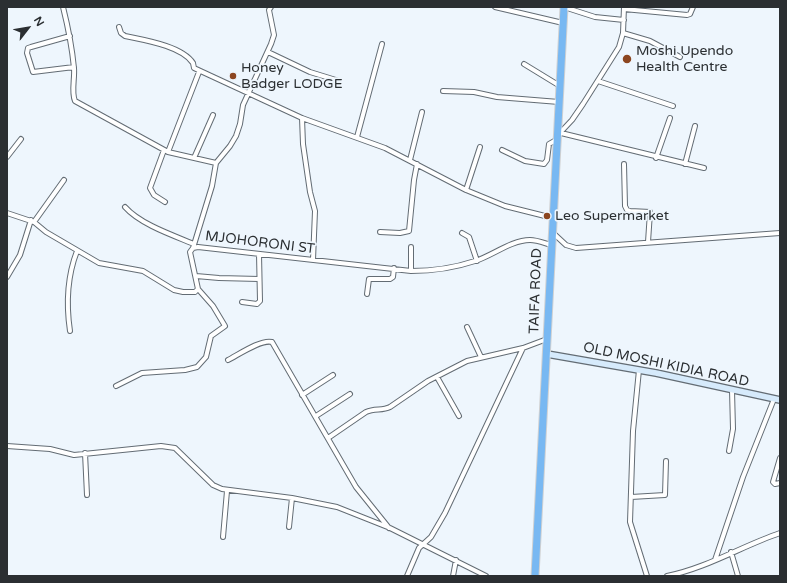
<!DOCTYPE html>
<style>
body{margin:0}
#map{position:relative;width:787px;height:583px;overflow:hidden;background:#eef6fd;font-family:"Varela Round",sans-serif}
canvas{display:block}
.frame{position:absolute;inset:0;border:8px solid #2b2f32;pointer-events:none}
.north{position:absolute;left:8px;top:8px;width:40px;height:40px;-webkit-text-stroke:3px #eef6fd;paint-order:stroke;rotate:59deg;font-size:11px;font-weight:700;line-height:16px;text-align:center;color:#2b2f32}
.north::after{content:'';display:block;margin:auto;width:14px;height:18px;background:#2b2f32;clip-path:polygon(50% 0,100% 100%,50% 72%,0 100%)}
</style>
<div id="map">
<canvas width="787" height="583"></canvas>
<div class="frame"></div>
<div class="north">N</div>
</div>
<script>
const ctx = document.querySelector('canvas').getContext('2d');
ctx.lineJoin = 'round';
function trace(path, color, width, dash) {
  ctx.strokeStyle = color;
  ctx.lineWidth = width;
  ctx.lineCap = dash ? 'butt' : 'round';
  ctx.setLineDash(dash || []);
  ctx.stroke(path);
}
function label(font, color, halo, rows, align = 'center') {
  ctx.font = font + ' "Varela Round",sans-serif';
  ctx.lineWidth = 3.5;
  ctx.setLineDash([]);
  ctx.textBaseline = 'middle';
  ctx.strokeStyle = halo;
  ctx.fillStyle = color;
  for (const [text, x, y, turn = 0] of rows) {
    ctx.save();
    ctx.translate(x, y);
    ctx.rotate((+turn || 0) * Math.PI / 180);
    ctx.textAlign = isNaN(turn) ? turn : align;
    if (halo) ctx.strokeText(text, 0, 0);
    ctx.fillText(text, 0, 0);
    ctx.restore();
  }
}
const street = new Path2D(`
 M63 7C68 27 72 47 74 68 75 78 71 92 75 101L168 152 216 163
 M495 7 563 23
 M564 7 595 17 624 20
 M624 9 687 15 690 14 693 7
 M119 27 121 33 125 36C144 40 182 46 193 63L194 68 302 118 385 148 466 190 505 206 553 218
 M623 33 650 41 680 57
 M70 36 31 47 28 48 27 53 33 72 74 67
 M268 52 310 72 336 80
 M524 64 560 86
 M598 81 673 106
 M443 91 474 92 497 97 559 102
 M302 118 303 144 310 192 315 211 313 260
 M561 133 704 168
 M557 136 572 120 583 104 619 47 623 33 624 7
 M357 137 382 44
 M164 150 150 188 154 195 165 202
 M502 150 525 161 544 164 547 160 549 144 556 140
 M168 152 199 72
 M7 157 21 139
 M194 158 213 115
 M656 158 670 118
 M410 160 422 112
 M624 164 625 206 627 210 630 211 650 212 648 242
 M685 164 695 126
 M466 190 480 147
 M125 207C140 224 172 235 194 244
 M7 213 34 222 46 232 99 263 143 271 174 290 183 292H195L198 289 190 252 193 248 198 247 411 271C433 271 454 268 475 261 492 256 511 240 530 240 537 240 544 243 551 245
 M34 222 64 180
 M380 232 400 233 409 231 414 180 417 164
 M552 232 566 245 576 248 780 233
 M462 233 469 237 477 261
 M193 248 212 186 216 163 230 146 236 136 240 124 243 105 271 44 274 35 269 10 271 7
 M411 271V247
 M196 276 219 278 259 279
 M7 277 20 255 31 220
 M367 294 369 279H390L393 277 394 268
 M242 302 257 304 260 301 259 254
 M467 327 481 357
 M70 331C66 304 67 277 77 251
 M228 360C238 355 261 339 272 342L356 487 389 528
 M639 370 633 431 630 522 647 576
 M437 377 459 416
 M116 386 142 373 185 370 197 367 206 357 211 336 225 326 213 306 198 289
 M302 395 333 375
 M316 416 350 394
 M328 438 366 412C375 408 382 411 390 407L428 381 467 361 523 348 547 339
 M7 446 50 449 74 455 161 446 175 448 213 485 222 489 292 498 337 507 390 528 486 576
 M729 451 733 429 732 390
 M85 453 87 495
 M780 458 773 482 775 484 780 483
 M631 497 665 495 666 461
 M289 527 292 498
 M223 537 227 491
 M731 552 738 576
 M715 560 743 477 774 399
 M407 576 419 548 431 537 445 513 523 348
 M453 576 456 560
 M667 576C707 568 742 546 780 533`);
const secondary = new Path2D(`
 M547 354 656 373 780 400`);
const highway = new Path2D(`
 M535 576 564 7`);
trace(street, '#636c74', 6);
trace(secondary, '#636c74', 8);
trace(highway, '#d0d1d2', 9);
trace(street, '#fff', 4);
trace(secondary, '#d6eafb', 5.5);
trace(highway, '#78b8f2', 7);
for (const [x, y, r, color] of [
 [627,59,5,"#8c4620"],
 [233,76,4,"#8c4620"],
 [547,216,4,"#8c4620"]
]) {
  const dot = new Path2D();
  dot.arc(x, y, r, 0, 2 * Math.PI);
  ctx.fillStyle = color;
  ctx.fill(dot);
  trace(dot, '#eef6fd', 1.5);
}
label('14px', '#2b2f32', '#eef6fd', [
 ["Moshi Upendo",636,51],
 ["Health Centre",636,67],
 ["Honey",241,68],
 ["Badger LODGE",241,84],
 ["Leo Supermarket",555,216]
], 'left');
label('14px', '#2b2f32', '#eef6fd', [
 ["MJOHORONI ST",260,243,7],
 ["TAIFA ROAD",536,291,-88],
 ["OLD MOSHI KIDIA ROAD",666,365,12]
]);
</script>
